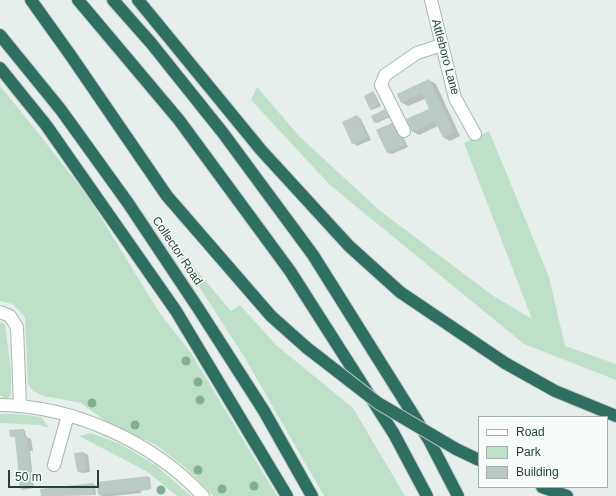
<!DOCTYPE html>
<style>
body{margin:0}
#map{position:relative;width:616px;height:496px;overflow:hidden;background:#e6efeb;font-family:Arial,sans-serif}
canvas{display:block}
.legend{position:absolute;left:478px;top:416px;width:130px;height:72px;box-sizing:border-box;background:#f7fbf9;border:1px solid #a3b1ad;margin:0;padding:5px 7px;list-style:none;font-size:12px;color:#24423a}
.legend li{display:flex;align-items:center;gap:8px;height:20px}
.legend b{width:20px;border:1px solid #a3b1ad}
.scale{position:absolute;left:8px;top:470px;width:91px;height:18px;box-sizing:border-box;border:2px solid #24423a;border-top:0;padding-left:5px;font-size:12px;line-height:14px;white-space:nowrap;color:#24423a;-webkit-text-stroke:3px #f7fbf9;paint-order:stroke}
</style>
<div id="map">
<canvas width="616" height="496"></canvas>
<ul class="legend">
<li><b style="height:5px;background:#fff"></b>Road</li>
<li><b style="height:11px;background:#bfe0c8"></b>Park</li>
<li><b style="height:11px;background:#bbcac4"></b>Building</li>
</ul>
<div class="scale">50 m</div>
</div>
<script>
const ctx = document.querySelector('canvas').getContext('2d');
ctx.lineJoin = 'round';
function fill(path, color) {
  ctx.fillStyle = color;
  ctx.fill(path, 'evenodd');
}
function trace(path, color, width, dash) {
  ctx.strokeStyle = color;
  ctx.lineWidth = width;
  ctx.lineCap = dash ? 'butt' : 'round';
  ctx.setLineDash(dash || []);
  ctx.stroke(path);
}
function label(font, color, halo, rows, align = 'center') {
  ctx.font = font + ' Arial,sans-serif';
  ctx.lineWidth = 3;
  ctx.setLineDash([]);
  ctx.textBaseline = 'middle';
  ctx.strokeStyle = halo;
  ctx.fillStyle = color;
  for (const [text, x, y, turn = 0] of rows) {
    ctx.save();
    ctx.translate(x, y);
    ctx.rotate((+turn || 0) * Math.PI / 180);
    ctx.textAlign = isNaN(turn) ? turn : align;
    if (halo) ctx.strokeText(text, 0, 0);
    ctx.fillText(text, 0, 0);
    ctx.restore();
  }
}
fill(new Path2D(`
 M0 86 35 129 89 198 159 312 191 353 277 496H213L187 469 156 445 107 422 81 403 44 396 33 391 28 384 25 318 18 309 12 304 0 301Z
 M257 87 300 137 379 210 492 295 532 319 464 143 489 131 549 277 565 346 616 364V380L524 344 330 185 251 100Z
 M178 254 187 259 231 311 240 305 276 345 353 408 405 496H324L245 358Z
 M0 322 5 324 11 372V395L8 398H4L0 395Z
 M0 414H16L41 417 49 428 39 425 0 423Z
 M91 433 120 444 157 466 191 496H177L146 471 79 436Z`), '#bfe0c8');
fill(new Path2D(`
 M429 80 436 84 460 136 450 141 443 137 438 126 419 135 412 131 430 109 425 99 408 106 401 102Z
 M373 93 375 94 381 106 372 110 371 109Z
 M385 110 390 117 377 123 375 122Z
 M357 116 361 119 371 140 357 146 353 143Z
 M398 126 408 147 392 154 387 152Z
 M23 430 25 431 26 437 31 439 33 451H30L34 488 23 490 21 489 16 437H10Z
 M84 453 88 455 90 472 82 473 77 471Z
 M148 477 150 478 151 489 141 491V493L112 496H102L99 495Z
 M93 484 95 485 96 495 42 496 41 490Z`), '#0003');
fill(new Path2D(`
 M429 79 454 132 443 138 435 121 412 132 406 119 429 109 422 93 401 103 397 94Z
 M373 91 379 105 370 110 364 96Z
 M385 109 389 116 374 123 371 116Z
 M357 115 367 137 352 144 342 122Z
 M394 122 404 145 387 153 376 130Z
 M24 429V436H27L33 488 20 489 15 437H10L9 430Z
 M84 452 86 470 77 471 74 453Z
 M148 476 150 489 98 495 97 482Z
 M93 483 94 495 41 496 40 489Z`), '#bbcac4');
const minor = new Path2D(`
 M431 0 455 98 475 134
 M404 131 381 85 385 75 417 53 442 45
 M0 312 10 316 17 327 20 406
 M0 405C74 406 153 442 203 496
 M54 465 68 415`);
const highway = new Path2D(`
 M31 0 71 56 167 196 271 316 307 348
 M78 0 179 120 290 271 394 434 427 496
 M113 0 151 43 223 133 313 255 429 440 458 496
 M138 0 261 150 349 246 400 292 505 363 555 391 616 416
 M0 35 61 110 128 203 198 308 264 411 312 496
 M0 68 46 125 176 311 287 496
 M542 487 567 496`);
trace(minor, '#a8b8b2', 14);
trace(highway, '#c2cac8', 14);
trace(minor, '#fff', 12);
trace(highway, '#2f6f62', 12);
const highwayBridge = new Path2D(`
 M307 348 378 403 456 449 479 460`);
trace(highwayBridge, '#c2cac8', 14, []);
trace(highwayBridge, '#2f6f62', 12);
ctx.fillStyle = '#80af93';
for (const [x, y] of [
 [186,361],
 [198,382],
 [200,400],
 [92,403],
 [135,425],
 [198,470],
 [254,486],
 [222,489],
 [161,490]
]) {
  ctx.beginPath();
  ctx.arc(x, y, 4.5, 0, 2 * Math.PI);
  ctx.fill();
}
label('12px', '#24423a', '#f7fbf9', [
 ["Attleboro Lane",445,57,75],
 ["Collector Road",177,251,56]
]);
</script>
